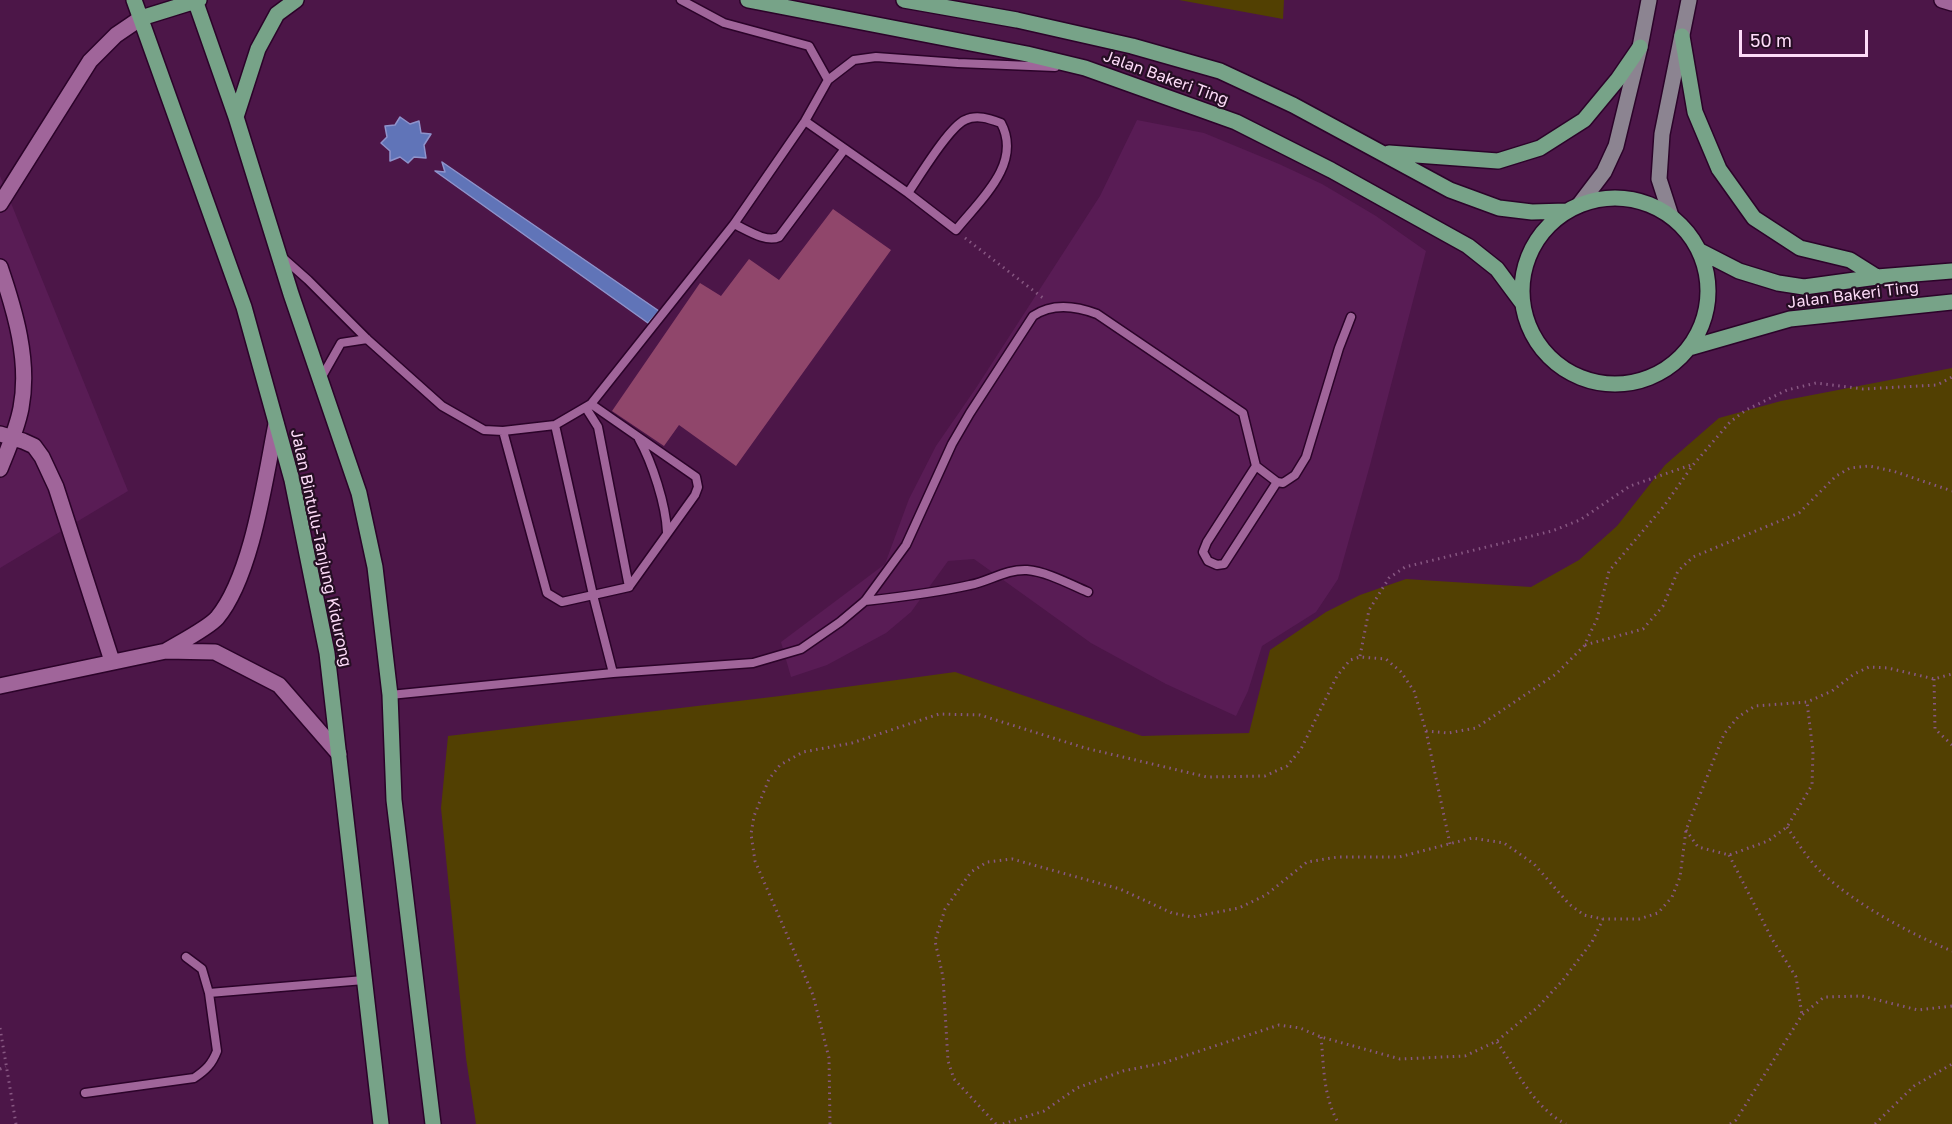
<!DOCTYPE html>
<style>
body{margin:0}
#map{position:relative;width:1952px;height:1124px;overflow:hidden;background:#4c1648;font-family:"Golos Text",sans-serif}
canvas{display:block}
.scale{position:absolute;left:1739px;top:30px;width:129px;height:27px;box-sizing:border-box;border:3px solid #fddbf8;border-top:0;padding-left:8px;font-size:18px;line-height:21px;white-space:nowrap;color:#fddbf8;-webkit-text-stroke:4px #250e23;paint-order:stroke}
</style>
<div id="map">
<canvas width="1952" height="1124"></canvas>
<div class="scale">50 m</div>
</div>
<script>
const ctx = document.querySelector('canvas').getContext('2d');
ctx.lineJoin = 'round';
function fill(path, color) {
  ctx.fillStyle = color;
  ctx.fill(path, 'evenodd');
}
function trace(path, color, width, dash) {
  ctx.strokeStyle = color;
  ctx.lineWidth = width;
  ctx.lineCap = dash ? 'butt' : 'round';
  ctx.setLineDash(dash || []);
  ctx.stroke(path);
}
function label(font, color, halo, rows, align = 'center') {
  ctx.font = font + ' "Golos Text",sans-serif';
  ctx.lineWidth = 4.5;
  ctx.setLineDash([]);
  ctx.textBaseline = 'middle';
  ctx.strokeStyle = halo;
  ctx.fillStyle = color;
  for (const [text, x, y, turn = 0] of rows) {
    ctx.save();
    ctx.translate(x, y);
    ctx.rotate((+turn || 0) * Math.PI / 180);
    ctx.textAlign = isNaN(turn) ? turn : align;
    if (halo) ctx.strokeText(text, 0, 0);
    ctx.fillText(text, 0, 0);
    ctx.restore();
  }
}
fill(new Path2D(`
 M1137 120 1204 133 1279 164 1322 184 1376 216 1426 251 1370 465 1338 579 1316 612 1262 646 1248 691 1236 716 1166 684 1091 643 974 559 948 561 911 612 886 633 827 665 791 677 781 642 885 564 909 499 936 446 976 388 1100 196Z
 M0 176 128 491 0 568Z`), '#591c55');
fill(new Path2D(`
 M1179 0H1284L1283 19Z
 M1952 368V1124H476L466 1058 441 808 448 736 780 696 955 672 1142 736 1249 733 1270 650 1326 612 1360 595 1406 579 1531 587 1579 560 1617 526 1665 465 1719 418 1781 401Z`), '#524002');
const water = new Path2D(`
 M400 117 410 124 419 121 421 133 431 134 424 145 426 158 414 157 408 163 400 157 390 161V151L381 143 387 137 385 126 395 125Z
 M442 162 659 311 648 323 435 171 445 172Z`);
fill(water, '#6074b8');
trace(water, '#8f93cb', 1.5);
fill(new Path2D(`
 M833 209 891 250 736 466 679 425 664 446 612 411 700 283 721 296 749 259 779 280Z`), '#90466b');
const lane = new Path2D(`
 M681 0 724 23 809 46 828 80
 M805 121 908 193 956 230C979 201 1023 164 1001 123 990 119 977 114 965 120 949 127 919 177 908 193
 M734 224C747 230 766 243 779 237L844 150
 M282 257 308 280 367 339 442 406 484 430 503 431 555 425 591 404 734 224 805 121 828 80 854 60 876 57 958 63 1055 67
 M320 380 341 343 367 339
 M586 408 598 427 629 587
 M555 425 593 595 613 673
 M503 431 547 593 562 602 629 587 695 495 698 487 696 477 591 404
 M639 439C652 462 666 505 667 532
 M1256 466 1207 542 1203 552 1208 561 1217 565 1224 564 1277 482
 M865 601C900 597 935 593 970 585 990 581 1006 569 1027 570 1048 572 1069 584 1088 592
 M390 695 613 673 753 663 801 649 840 622 865 601 906 545 952 444 970 413 1033 316C1052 303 1076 306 1097 314L1243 413 1256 466 1277 482 1283 483 1295 475 1306 457 1339 348 1351 317
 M186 957 202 969 209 993
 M85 1093 194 1078C206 1070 212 1064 217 1051L209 993 364 980`);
const street = new Path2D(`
 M1942 0 1952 3
 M0 204 90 61 116 35 141 18
 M0 267C15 311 30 361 21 408 17 429 8 449 0 469
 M0 434 23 441 34 446 42 457 56 487 112 661
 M166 651C179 643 208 628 217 618 252 576 265 479 276 424
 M0 686 166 651 215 652 279 685 339 754`);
const secondary = new Path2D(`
 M1579 205 1604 172 1616 146 1640 47 1649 0
 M1671 216 1659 179 1662 134 1689 0`);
const primary = new Path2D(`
 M134 0 244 307 292 480 327 653 381 1124
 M195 0 236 117 291 294 359 493 375 567 390 695 394 800 433 1124
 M748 0 1027 54 1085 68 1236 122 1331 170 1468 246 1497 269 1523 304
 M904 0 1017 20 1132 46 1220 71 1293 105 1450 190 1499 208 1532 212 1567 211
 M141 18 199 0
 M1682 36 1695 112 1719 169 1754 218 1800 248 1850 260 1877 277
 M236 117 258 49 277 14 296 0
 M1389 153 1498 161 1540 148 1584 120 1618 79 1640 47
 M1522 291a93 93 0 1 1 186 0a93 93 0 1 1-186 0Z
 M1700 251 1739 271 1778 283 1804 287 1877 277 1952 271
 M1689 348 1790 319 1952 302`);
trace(lane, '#2b0329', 11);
trace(street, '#2b0329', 18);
trace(secondary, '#2b0329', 18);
trace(primary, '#2b0329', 18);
trace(new Path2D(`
 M965 238 1043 298
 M1585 645 1643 629 1663 606 1678 571 1693 557 1799 513 1836 476 1850 468 1869 466 1893 471 1952 491
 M1360 656 1369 610 1389 578 1405 567 1552 531 1580 520 1630 486 1691 465
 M1934 679 1935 729 1952 745
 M1426 731 1448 733 1476 728 1556 674 1584 646 1597 619 1609 571 1664 506 1693 465 1730 422 1746 410 1787 390 1816 383 1863 389 1937 385 1952 377
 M1787 827C1797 842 1808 859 1821 872 1854 903 1910 934 1952 951
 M1686 830 1698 847 1729 855 1768 841 1787 827 1812 785 1813 752 1807 702
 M1729 855 1772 939 1796 977 1802 1015
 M0 1028 16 1124
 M1321 1037C1324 1067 1323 1097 1339 1124
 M1497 1042C1517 1071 1534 1108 1566 1124
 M0 1069 6 1067
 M830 1124 829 1058 813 995 755 861 751 834 754 816 769 779 780 765 803 752 852 743 939 714 980 715 1085 748 1207 777 1265 776 1287 766 1301 749 1337 676 1350 660 1360 657 1386 659 1401 672 1414 691 1426 731 1450 844
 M996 1124 954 1079 948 1061 943 977 935 941 945 909 971 872 987 862 1012 859 1120 889 1172 913 1192 917 1239 908 1266 895 1307 862 1338 857H1399L1472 838 1504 843 1534 864 1569 904 1584 915 1603 919H1639L1658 913 1672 897 1680 877 1686 830 1724 734 1738 717 1755 706 1807 702 1832 691 1854 674 1869 667 1888 668 1934 679 1952 674
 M1003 1124 1044 1111 1077 1088 1123 1071 1163 1063 1279 1025 1300 1028 1321 1037 1400 1059 1465 1056 1497 1041 1538 1007 1563 980 1592 942 1603 919
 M1730 1124 1736 1120 1802 1015 1824 997 1862 996 1918 1010 1952 1006
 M1875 1124 1914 1086 1952 1064`), '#875782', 3, [1.5, 4.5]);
trace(lane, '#a0659a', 8);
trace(street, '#a0659a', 15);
trace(secondary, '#8c8491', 15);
trace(primary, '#77a388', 15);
label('16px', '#fddbf8', '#250e23', [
 ["Jalan Bakeri Ting",1166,78,20],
 ["Jalan Bakeri Ting",1853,295,-7],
 ["Jalan Bintulu-Tanjung Kidurong",321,548,78]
]);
</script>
